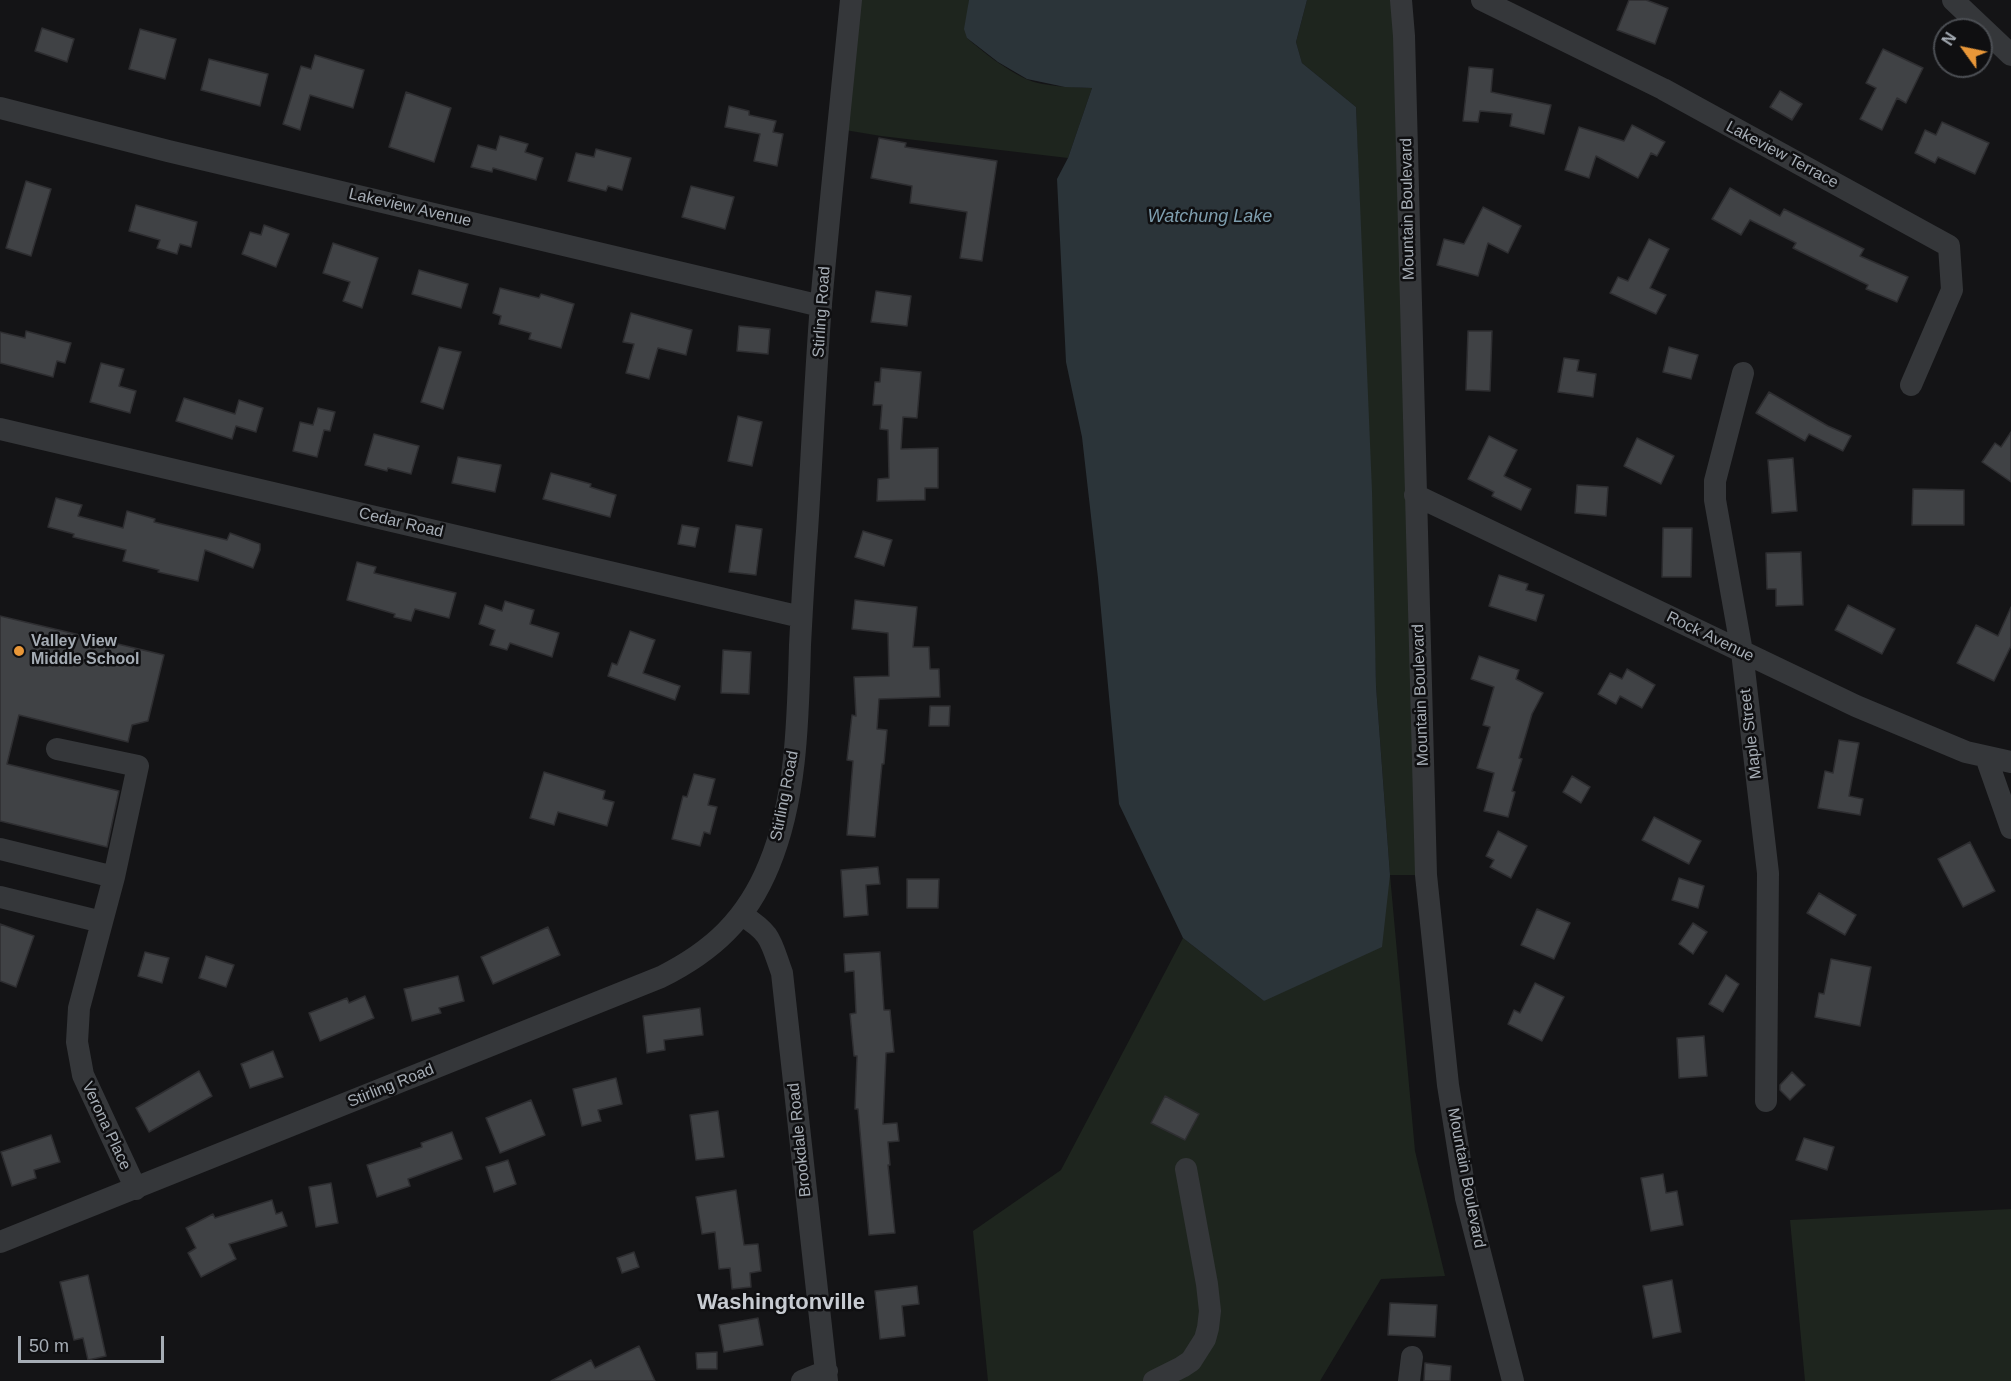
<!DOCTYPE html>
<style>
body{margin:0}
#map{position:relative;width:2011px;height:1381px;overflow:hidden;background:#141416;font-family:Helvetica,sans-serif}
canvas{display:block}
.north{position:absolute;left:1933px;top:18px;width:60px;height:60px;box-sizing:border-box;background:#0f0f11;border:2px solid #4b4e53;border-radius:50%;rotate:303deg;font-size:16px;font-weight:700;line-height:24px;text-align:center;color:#a6adb5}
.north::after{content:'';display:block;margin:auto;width:21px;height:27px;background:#e99738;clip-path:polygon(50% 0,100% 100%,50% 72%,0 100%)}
.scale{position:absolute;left:18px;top:1336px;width:146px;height:27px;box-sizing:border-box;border:3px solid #a6adb5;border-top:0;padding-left:8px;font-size:18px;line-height:21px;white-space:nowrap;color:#a6adb5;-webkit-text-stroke:4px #0f0f11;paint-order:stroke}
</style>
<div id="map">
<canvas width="2011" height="1381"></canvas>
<div class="north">N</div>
<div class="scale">50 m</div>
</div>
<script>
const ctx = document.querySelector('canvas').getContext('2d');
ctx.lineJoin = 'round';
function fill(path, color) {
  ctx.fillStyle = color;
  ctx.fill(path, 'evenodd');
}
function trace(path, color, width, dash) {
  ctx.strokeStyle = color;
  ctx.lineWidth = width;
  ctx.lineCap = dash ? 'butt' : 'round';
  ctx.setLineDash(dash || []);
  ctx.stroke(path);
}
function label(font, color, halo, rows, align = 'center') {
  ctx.font = font + ' Helvetica,sans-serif';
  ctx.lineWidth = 5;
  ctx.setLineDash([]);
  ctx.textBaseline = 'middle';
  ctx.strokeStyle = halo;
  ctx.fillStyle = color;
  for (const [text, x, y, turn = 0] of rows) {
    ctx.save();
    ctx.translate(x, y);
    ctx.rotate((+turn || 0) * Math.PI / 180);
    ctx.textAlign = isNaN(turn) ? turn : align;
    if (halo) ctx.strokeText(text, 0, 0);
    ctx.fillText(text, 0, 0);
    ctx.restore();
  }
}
fill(new Path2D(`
 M851 0H969L967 38C984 53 1005 69 1026 79 1044 87 1072 87 1092 88L1068 158 881 136 839 129Z
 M1307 0H1401L1426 875H1390L1415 1151 1445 1276 1381 1279 1320 1381H988L973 1231 1061 1170 1183 938 1264 1001 1390 875 1376 686 1356 107 1302 63 1296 42Z
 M2011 1209V1381H1805L1790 1220Z`), '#1e251e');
fill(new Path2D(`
 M969 0H1307L1296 42 1302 63 1356 107 1372 491 1376 686 1390 875 1382 947 1264 1001 1183 938 1119 804 1098 578 1082 437 1066 362 1057 179 1068 158 1092 88 1065 87 1027 79 998 62 967 38 964 29Z`), '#2b3439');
const building = new Path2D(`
 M1629 0H1646L1668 8 1655 44 1617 30Z
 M42 28 74 39 67 62 35 51Z
 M140 29 176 39 165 79 129 69Z
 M1883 49 1923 68 1906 103 1897 98 1882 130 1860 119 1876 88 1866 83Z
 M315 55 364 70 353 108 310 95 300 130 283 124 301 66 311 69Z
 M209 59 268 74 260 106 201 90Z
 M1469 67 1493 69 1491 92 1551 105 1544 134 1510 126 1512 114 1480 111 1478 122 1463 121Z
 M1780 91 1802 104 1792 120 1770 107Z
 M406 92 451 108 434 162 389 147Z
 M729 106 749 111V115L776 121 773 132 783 134 777 166 754 161 760 134 725 127Z
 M1942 122 1989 143 1975 174 1938 157 1935 163 1915 153 1925 130 1936 135Z
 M1632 125 1665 142 1657 156 1651 153 1638 178 1596 156 1589 178 1565 170 1579 127 1624 141Z
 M500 136 528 144 525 152 543 158 536 180 493 168 492 172 471 167 478 145 496 150Z
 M879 138 906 143 905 147 997 161 982 261 960 258 967 212 910 203 912 186 871 178Z
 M596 149 631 158 622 190 608 186 606 191 568 181 576 153 594 157Z
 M26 181 51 189 31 256 6 248Z
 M691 186 734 197 725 229 682 217Z
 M1730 188 1780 216 1784 209 1864 249 1860 256 1908 277 1897 302 1866 289 1868 285 1793 248 1796 243 1750 220 1741 235 1712 219Z
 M136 205 197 222 191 247 180 244 177 254 157 248 160 240 129 231Z
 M1483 207 1521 226 1508 253 1488 243 1478 276 1437 265 1444 239 1464 244Z
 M264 225 289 234 276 267 242 254 250 232 261 235Z
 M1649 239 1669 249 1650 288 1666 295 1656 314 1610 293 1618 277 1628 281Z
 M333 243 378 258 362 308 343 301 350 282 323 273Z
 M419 270 468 284 461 308 412 294Z
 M500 288 539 298 541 294 574 304 561 348 529 339 531 333 499 324 501 316 493 313Z
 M876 291 911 296 907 326 871 322Z
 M631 313 692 330 686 355 658 348 649 379 626 373 634 344 623 342Z
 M739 326 770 329 768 354 737 351Z
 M26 331 71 343 65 363 57 361 53 377 0 363V332L25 338Z
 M1468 331H1492L1490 391 1466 390Z
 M439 347 461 352 443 409 421 402Z
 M1669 347 1698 355 1691 379 1663 372Z
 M1564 358 1579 360 1577 371 1596 374 1593 397 1558 392Z
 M101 363 124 369 119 386 136 391 130 413 90 402Z
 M881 368 921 372 917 418 903 417 901 449 938 448V488H925V500L877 501 878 479 889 478 888 430 880 429 882 405H873L875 382H880Z
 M1769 392 1828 426 1851 436 1843 451 1809 434 1805 441 1756 413Z
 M184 398 235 414 239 400 263 408 256 432 236 426 232 439 176 421Z
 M318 408 335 412 330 431 324 430 317 457 293 451 300 422 313 425Z
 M738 416 762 422 752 466 728 461Z
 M2011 432V482L1982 462 1995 443 2001 447Z
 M374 434 419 446 411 474 388 468 387 471 365 465Z
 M1489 436 1517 450 1504 476 1531 489 1521 510 1492 496 1494 492 1468 479Z
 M1637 438 1674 456 1661 484 1624 466Z
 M458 457 501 465 495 492 452 483Z
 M1793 458 1797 511 1772 513 1768 460Z
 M551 473 591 484 590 487 616 495 610 517 543 499Z
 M1577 485 1608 487 1606 516 1575 513Z
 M1913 489 1964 490V525H1912Z
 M56 498 82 505 78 516 123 528 127 511 155 519 154 522 227 540 230 533 260 544V550L253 568 205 550 198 581 158 572 159 570 123 561 126 550 73 537 74 534 48 527Z
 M682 525 699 528 695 547 678 544Z
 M736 525 762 529 756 575 729 572Z
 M1663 528H1692L1691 577H1662Z
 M863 531 892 540 884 566 855 557Z
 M1801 552 1803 605 1776 606V589H1767L1766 553Z
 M357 562 376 567 374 573 456 593 449 618 415 609 411 621 394 617 395 614 347 600Z
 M1499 575 1528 584 1526 590 1544 595 1536 621 1489 606Z
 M855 600 917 607 913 647H929L930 669H939L940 697 879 699 877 729 887 730 884 764H882L875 837 847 835 853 761 847 760 852 715 856 716 854 677 889 676 888 633 852 629Z
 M505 601 534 610 530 624 559 633 552 657 510 643 507 650 490 645 495 630 479 624 485 605 502 611Z
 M1848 605 1895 629 1882 654 1835 630Z
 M2011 607V646L1994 681 1957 663 1976 625 1998 636Z
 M0 616 164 655 148 721 132 725 128 742 19 715 7 764 119 791 107 847 0 821Z
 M630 631 655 640 643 673 680 686 675 700 608 676 612 663 617 665Z
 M723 650 751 652 749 694 721 693Z
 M1479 656 1519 670 1516 679 1543 693 1532 714 1519 758 1522 759 1512 791 1515 792 1508 817 1484 811 1494 773 1477 768 1490 727 1483 725 1494 687 1471 679Z
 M1627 669 1655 685 1642 708 1620 696 1616 704 1598 694 1610 673 1622 679Z
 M930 706H950L949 726H929Z
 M1839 740 1859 743 1849 796 1863 799 1860 815 1818 808 1825 771 1833 773Z
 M544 772 605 791 603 799 614 802 607 826 558 812 554 825 530 818Z
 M694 774 715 779 708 805 717 807 710 834 704 832 700 846 672 839 683 796 687 797Z
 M1572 776 1590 787 1581 803 1563 792Z
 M1654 817 1701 841 1689 864 1642 840Z
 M1498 831 1527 846 1511 878 1490 867 1494 860 1486 856Z
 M1970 842 1995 891 1963 907 1938 859Z
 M878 867 880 884 866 885 868 915 844 917 841 870Z
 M1679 878 1704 886 1698 908 1672 900Z
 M907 879H939L938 908H907Z
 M1819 893 1856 915 1845 935 1807 913Z
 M1537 909 1570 923 1554 959 1521 945Z
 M1693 923 1707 932 1693 954 1679 944Z
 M0 924 34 936 16 987 0 981Z
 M548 927 560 955 493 984 481 957Z
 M145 952 169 958 162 983 138 976Z
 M880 952 884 1010H890L894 1052 886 1053 883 1124 897 1123 899 1141 888 1142 890 1165H888L895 1233 869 1235 858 1109H855L857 1056H854L850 1014 856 1013 854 971 845 972 844 954Z
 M206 956 234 965 226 987 199 978Z
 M1831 959 1871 967 1860 1026 1815 1017 1819 993 1824 994Z
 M1726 975 1739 984 1723 1012 1709 1004Z
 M458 976 464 1001 439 1008 441 1013 412 1021 404 989Z
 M1535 983 1564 997 1542 1041 1508 1024 1514 1010 1520 1013Z
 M365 996 374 1018 320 1041 309 1013 347 998 349 1003Z
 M700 1008 703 1035 664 1040 665 1050 647 1053 643 1016Z
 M1704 1036 1707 1076 1679 1078 1677 1038Z
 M273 1051 283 1077 250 1088 241 1064Z
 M199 1071 212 1096 149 1132 136 1108Z
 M1792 1072 1805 1085 1790 1100 1780 1090V1085Z
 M616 1078 622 1104 598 1110 601 1121 582 1126 573 1089Z
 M1165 1096 1199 1114 1185 1140 1151 1123Z
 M531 1100 545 1135 500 1153 486 1118Z
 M718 1111 724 1157 696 1160 690 1115Z
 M452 1132 462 1159 408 1179 410 1186 377 1197 367 1165 422 1147 421 1143Z
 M51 1135 60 1162 34 1170 36 1178 12 1186 1 1152Z
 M1804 1138 1834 1147 1827 1170 1796 1160Z
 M508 1160 516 1184 494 1192 486 1167Z
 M1663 1174 1666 1193 1677 1191 1683 1225 1651 1231 1641 1178Z
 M331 1183 338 1223 316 1227 309 1187Z
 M736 1190 744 1245 758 1244 761 1271 750 1273 751 1287 732 1289 730 1268 719 1269 715 1232 702 1234 696 1197Z
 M272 1200 276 1214 282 1212 287 1226 229 1244 236 1259 201 1277 188 1253 196 1248 186 1228 213 1214 215 1218Z
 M634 1252 639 1267 622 1273 617 1258Z
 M88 1275 106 1356 88 1360 83 1338 74 1340 60 1282Z
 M1672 1280 1681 1332 1653 1338 1643 1286Z
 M917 1286 919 1304 902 1306 905 1336 880 1339 875 1291Z
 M1390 1303 1437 1305 1435 1337 1388 1335Z
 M758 1318 763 1345 724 1352 719 1325Z
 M639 1346 655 1381H551L591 1360 595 1368Z
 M717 1352V1369H697L696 1353Z
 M1425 1363 1451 1366 1450 1381H1424Z`);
fill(building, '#404245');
trace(building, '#2e2e31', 1.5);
trace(new Path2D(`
 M1401 0 1404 36 1426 875 1448 1085 1466 1198 1513 1381
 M1482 0 1663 89 1949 246 1952 290 1911 385
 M1953 0 2011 55
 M0 108 168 151 821 306
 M1743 373 1715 481V500L1742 652 1768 873 1766 1101
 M0 429 801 617
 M1415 495 1856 706 1966 752 2011 762
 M57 749 138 766 114 877
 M1986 757 2011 828
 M0 849 114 877 79 1008 77 1042 83 1075 136 1189
 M0 897 102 922
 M742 915C772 934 770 940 782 973L827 1381
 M0 1242 661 977C713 951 747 919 769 865 797 798 798 717 800 645 802 607 804 569 807 531 812 456 815 380 821 304 830 203 841 101 851 0
 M802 1381 827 1371
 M1154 1381 1182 1367 1191 1361 1205 1339 1208 1328 1210 1311 1207 1284 1186 1169
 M1409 1381 1412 1357`), '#35373a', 22);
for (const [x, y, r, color] of [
 [19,651,6,"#e99738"]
]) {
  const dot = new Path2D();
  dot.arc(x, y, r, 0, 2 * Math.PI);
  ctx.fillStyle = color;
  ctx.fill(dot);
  trace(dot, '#0f0f11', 2);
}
label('16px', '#a6adb5', '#0f0f11', [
 ["Lakeview Terrace",1782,155,28],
 ["Lakeview Avenue",410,208,13],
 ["Mountain Boulevard",1408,209,-91],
 ["Stirling Road",822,312,-86],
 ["Cedar Road",401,523,13],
 ["Rock Avenue",1710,637,26],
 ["Mountain Boulevard",1421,695,-92],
 ["Maple Street",1751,734,-97],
 ["Stirling Road",785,796,-79],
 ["Stirling Road",391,1086,-22],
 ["Verona Place",106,1126,65],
 ["Brookdale Road",800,1140,-96],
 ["Mountain Boulevard",1466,1178,79]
]);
label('bold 16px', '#a6adb5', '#0f0f11', [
 ["Valley View",31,642],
 ["Middle School",31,660]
], 'left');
label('italic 18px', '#7f9faf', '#0f0f11', [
 ["Watchung Lake",1210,217]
]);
label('bold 22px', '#c7cbd1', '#0f0f11', [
 ["Washingtonville",781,1303]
]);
</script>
